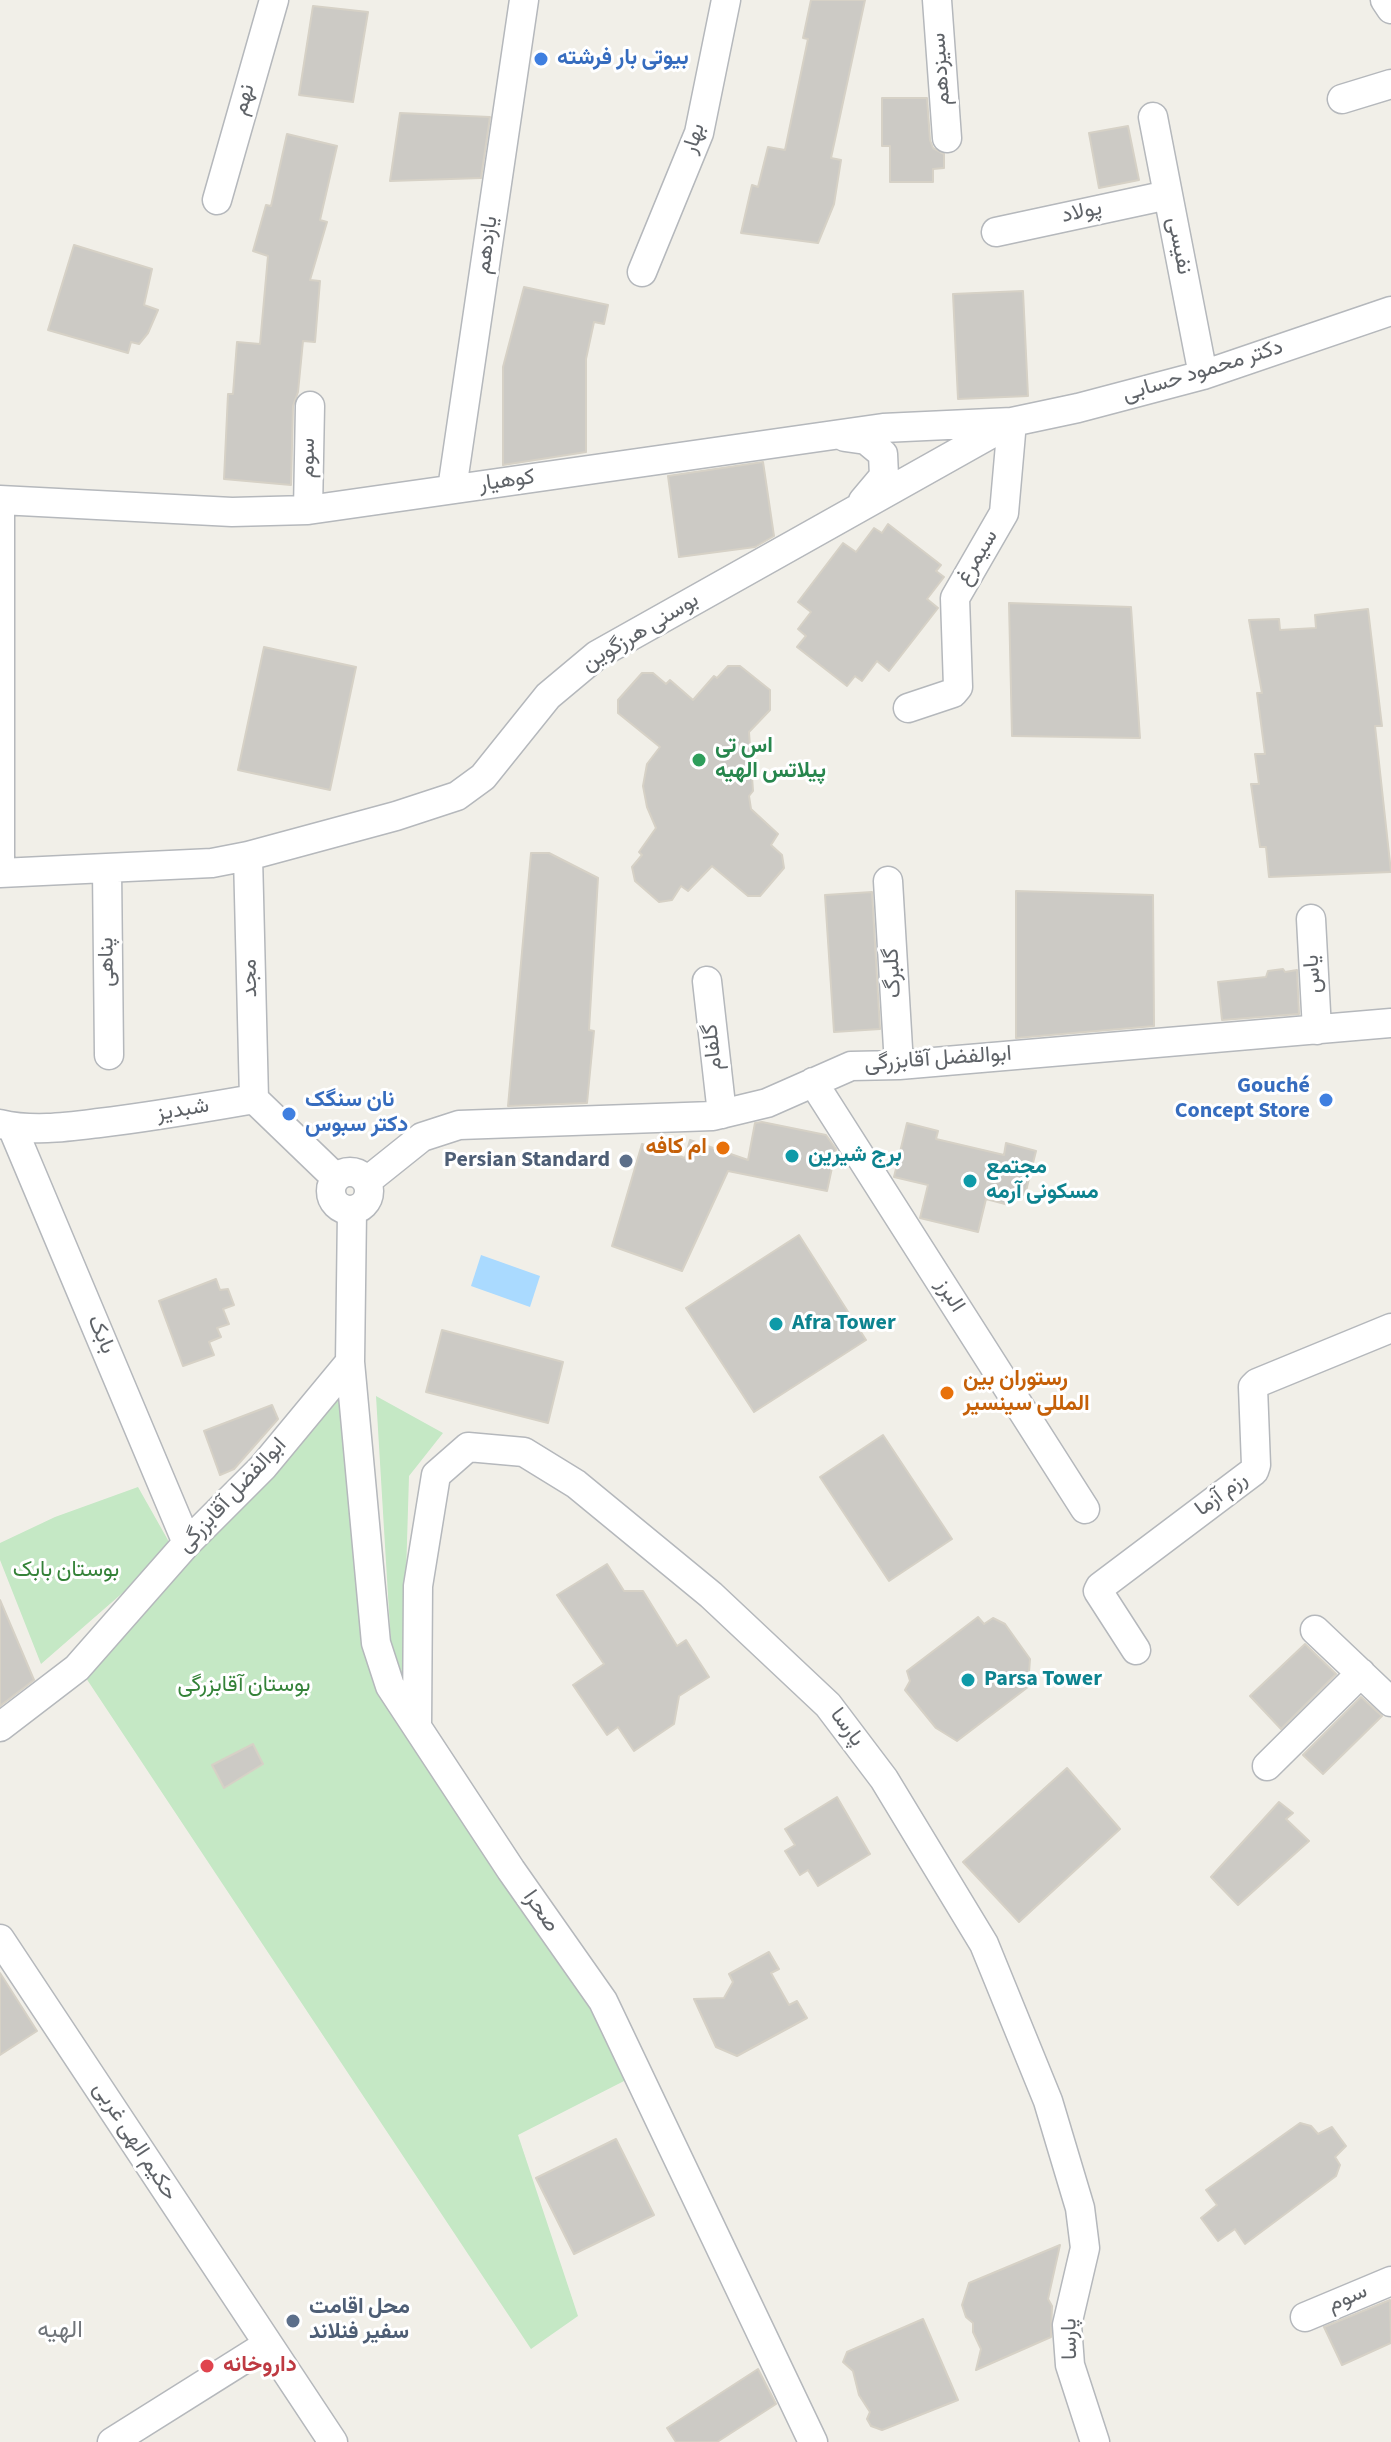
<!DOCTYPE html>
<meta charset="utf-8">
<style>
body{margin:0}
canvas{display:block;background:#f1efe8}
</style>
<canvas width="1391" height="2442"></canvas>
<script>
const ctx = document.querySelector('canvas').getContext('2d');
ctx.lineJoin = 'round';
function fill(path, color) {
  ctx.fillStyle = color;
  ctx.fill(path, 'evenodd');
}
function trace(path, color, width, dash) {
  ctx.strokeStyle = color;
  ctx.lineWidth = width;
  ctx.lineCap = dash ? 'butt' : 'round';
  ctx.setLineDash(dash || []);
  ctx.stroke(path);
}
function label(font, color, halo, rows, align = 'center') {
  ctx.font = font + ' "Source Sans 3",Vazirmatn,sans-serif';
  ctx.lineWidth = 6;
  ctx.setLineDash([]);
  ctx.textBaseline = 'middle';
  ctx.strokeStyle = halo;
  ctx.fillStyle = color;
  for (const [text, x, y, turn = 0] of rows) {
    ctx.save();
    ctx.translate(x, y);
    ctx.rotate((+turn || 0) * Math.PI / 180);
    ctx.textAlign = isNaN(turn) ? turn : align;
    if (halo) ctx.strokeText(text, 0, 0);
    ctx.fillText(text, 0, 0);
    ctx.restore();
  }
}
fill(new Path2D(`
 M340 1388 372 1675 593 2008 626 2080 518 2135 578 2316 531 2349 84 1675Z
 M376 1396 443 1433 409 1476 403 1674 392 1662Z
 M138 1487 173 1549 41 1664 0 1560V1543L55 1517Z`), '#c5e8c5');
fill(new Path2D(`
 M481 1255 540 1276 530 1307 471 1286Z`), '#aadaff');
const building = new Path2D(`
 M811 0H865L831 158 841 160 834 204 818 243 741 233 752 185 758 187 768 147 785 150 808 39 803 38Z
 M313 6 368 12 353 102 299 95Z
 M882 98H927L930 140 933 148 944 154V168L933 169V182H890V146H882Z
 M400 113 490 117 481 178 390 181Z
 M1128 126 1139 180 1099 188 1089 133Z
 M287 134 337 146 320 220 327 222 310 280 320 281 315 342 303 341 298 392 293 406 291 485 224 479 228 394H233L237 342 260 344 268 256 253 251 266 205 271 206Z
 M74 245 152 269 144 305 158 310 148 333 139 344 131 342 128 353 48 330Z
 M524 287 608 305 604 324 594 322 586 359V452L503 465V367Z
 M1023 291 1028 396 958 399 953 294Z
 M763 462 774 536 755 547 679 557 668 476Z
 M888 524 941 565 936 571 944 577 927 599 938 608 889 671 877 661 862 681 855 676 847 686 797 647 806 636 798 629 811 612 798 602 843 543 856 552 874 528 882 533Z
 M1009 603 1131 607 1140 738 1012 736Z
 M1368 609 1382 726H1375L1391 872 1269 877 1266 847H1260L1251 784H1259L1255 754H1265L1257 693H1262L1249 620 1279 619 1280 630 1316 628 1315 615Z
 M264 647 356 667 330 790 238 770Z
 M728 666H740L770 690V710L749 732 753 791 749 796 751 809 778 834 771 845 782 855 784 868 760 896H748L712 866 688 891 681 886 672 900 659 902 635 881 632 867 642 855 639 852 656 828 647 807 643 786 647 764 660 747 618 713V700L642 673H653L666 684 670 680 693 700 714 676 717 678Z
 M531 853H549L598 878 589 1030 594 1031 587 1103 508 1106Z
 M1016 891 1153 895 1154 1026 1016 1038Z
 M872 892 880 1029 834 1032 825 895Z
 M1283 969 1285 972 1297 970 1299 1014 1222 1020 1218 982 1266 977 1268 971Z
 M762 1122 826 1135 836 1149 827 1191 728 1171 682 1271 612 1246 642 1144 685 1158 690 1140 748 1160 755 1123Z
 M907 1123 938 1131 936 1139 1004 1155 1006 1143 1036 1151 1025 1195 1012 1192 1009 1205 986 1199 978 1232 920 1218 928 1185 894 1177Z
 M799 1235 866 1340 754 1412 686 1308Z
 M216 1279 220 1290 228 1289 234 1305 223 1309 229 1324 217 1328 221 1337 209 1342 214 1355 183 1366 159 1301Z
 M442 1330 563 1362 548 1423 426 1392Z
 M272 1405 278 1419 234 1469 220 1475 204 1431Z
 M883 1435 952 1539 889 1581 820 1477Z
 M607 1564 624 1591H643L677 1646 686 1640 709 1677 679 1696 674 1724 634 1751 618 1727 607 1735 573 1685 604 1664 557 1595Z
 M0 1600 34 1680 0 1706Z
 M978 1617 984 1624 993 1618 1005 1624 1030 1659 1028 1687 957 1741 936 1728 905 1690 910 1681 907 1671Z
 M1305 1644 1336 1674 1281 1729 1250 1696Z
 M1361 1697 1382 1716 1323 1774 1303 1755Z
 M253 1744 263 1764 224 1788 212 1765Z
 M1067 1768 1120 1829 1019 1922 963 1862Z
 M837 1797 870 1854 818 1886 808 1870 800 1875 785 1851 795 1845 785 1829Z
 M1279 1802 1293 1813 1286 1819 1309 1841 1238 1905 1211 1877Z
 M769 1952 779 1969 771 1973 789 2005 797 2001 807 2018 737 2056 716 2047 694 1999 724 1998 733 1982 729 1974Z
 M0 1973 37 2031 0 2055Z
 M1300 2123 1311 2126 1318 2134 1332 2127 1346 2146 1335 2157 1340 2165 1336 2176 1245 2244 1235 2229 1218 2241 1201 2218 1217 2205 1206 2190Z
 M616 2139 654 2215 574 2254 536 2178Z
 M1060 2245 1048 2299 1052 2306 1051 2337 976 2370 981 2349 973 2332V2323L966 2317 962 2305 969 2283Z
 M1390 2300 1391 2343 1342 2365 1324 2327Z
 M923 2319 958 2400 882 2430 871 2426 867 2419 870 2412 859 2395 853 2371 843 2362 847 2352Z
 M758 2369 776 2404 717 2442H676L667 2428Z`);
fill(building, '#cccac5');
trace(building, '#d6d1c6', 2);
const minor = new Path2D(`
 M937 0 947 138
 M1385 0 1391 9
 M1342 99 1391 84
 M1153 117 1203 375
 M217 200 274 0
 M996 232 1168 195
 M642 272 699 133 726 0
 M1012 422 597 655 548 696 483 777 457 796 396 816 248 856 212 863 0 873V500L232 512 308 510 883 428 1012 422 1078 408 1203 375 1391 311
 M845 437 866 440 883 454 884 476 863 501
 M452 489 524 0
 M308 510 310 406
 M908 708 953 693 958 687 955 598 1004 513 1012 422
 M248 856 254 1099
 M107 869 109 1055
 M888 881 899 1065
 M1311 919 1317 1030
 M707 981 722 1114
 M813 1082 1085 1509
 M254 1099 336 1178
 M0 1124C33 1132 67 1127 99 1123 151 1117 202 1108 254 1099
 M12 1127 187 1543
 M331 1191a19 19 0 1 1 38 0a19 19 0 1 1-38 0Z
 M367 1181 422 1137 459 1125 713 1116 767 1103 851 1066 899 1065 1391 1023
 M350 1362 376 1643 390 1686 511 1870 603 2001 813 2442
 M1315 1630 1391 1702
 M1136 1650 1098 1591 1100 1587 1254 1471 1256 1465 1253 1387 1257 1383 1391 1328
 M0 1727 77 1668 187 1543 263 1467 350 1362 352 1211
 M417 1727 418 1586 436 1475 468 1447 524 1452 576 1484 711 1595 828 1705 884 1779 984 1944 1048 2101 1080 2208 1085 2248 1067 2325 1070 2365 1095 2442
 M1267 1766 1361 1673
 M0 1939 333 2442
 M1305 2317 1391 2281
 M112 2442 268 2344`);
trace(minor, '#b5b8bc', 31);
trace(minor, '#fff', 28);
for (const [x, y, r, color] of [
 [541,59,8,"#3f7fe0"],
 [699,760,8,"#2e9e5b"],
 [1326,1100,8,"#3f7fe0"],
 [289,1114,8,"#3f7fe0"],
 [723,1148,8,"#e8710a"],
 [792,1156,8,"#0f9aa8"],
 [626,1161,8,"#5c6f8a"],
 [970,1181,8,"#0f9aa8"],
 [776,1324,8,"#0f9aa8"],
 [947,1393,8,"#e8710a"],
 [968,1680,8,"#0f9aa8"],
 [293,2321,8,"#5c6f8a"],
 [207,2366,8,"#e0444e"]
]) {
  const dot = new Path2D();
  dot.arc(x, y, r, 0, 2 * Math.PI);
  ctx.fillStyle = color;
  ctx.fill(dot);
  trace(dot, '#fff', 3);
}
label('bold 22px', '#366cbe', '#fff', [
 ["بیوتی بار فرشته",557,59],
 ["Gouché",1310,1087,"right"],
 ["Concept Store",1310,1112,"right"],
 ["نان سنگک",305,1101],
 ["دکتر سبوس",305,1126]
], 'left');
label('22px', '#5f6368', '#fff', [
 ["سیزدهم",942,69,-94],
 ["نهم",245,100,-74],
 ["بهار",695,139,-72],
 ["پولاد",1082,213,-12],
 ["یازدهم",488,245,-82],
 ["نفیسی",1178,246,79],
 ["دکتر محمود حسابی",1203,372,-17],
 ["سوم",309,458,-89],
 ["کوهیار",507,482,-8],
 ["سیمرغ",978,558,-59],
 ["بوسنی هرزگوین",641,633,-31],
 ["پناهی",108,962,-91],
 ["گلبرگ",894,973,-93],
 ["یاس",1314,974,-94],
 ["مجد",251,978,-91],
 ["گلفام",714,1047,-96],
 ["ابوالفضل آقابزرگی",938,1060,-4],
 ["شبدیز",183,1111,-10],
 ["البرز",949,1296,58],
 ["بابک",100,1335,67],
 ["رزم آزما",1222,1495,-37],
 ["ابوالفضل آقابزرگی",233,1496,-47],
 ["پارسا",846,1728,53],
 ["صحرا",540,1912,55],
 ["حکیم الهی غربی",134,2142,57],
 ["سوم",1348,2299,-23],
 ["پارسا",1071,2339,-91]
]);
label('bold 22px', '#27864d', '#fff', [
 ["اس تی",715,747],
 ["پیلاتس الهیه",715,772]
], 'left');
label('bold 22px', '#c56008', '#fff', [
 ["ام کافه",707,1148],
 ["رستوران بین",963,1380,"left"],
 ["المللی سینسیر",963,1405,"left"]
], 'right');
label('bold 22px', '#0d838f', '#fff', [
 ["برج شیرین",808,1156],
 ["مجتمع",986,1168],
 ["مسکونی آرمه",986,1193],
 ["Afra Tower",792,1324],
 ["Parsa Tower",984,1680]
], 'left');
label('bold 22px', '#4e5e75', '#fff', [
 ["Persian Standard",610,1161],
 ["محل اقامت",309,2308,"left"],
 ["سفیر فنلاند",309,2333,"left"]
], 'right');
label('22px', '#348238', '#fff', [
 ["بوستان بابک",66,1571],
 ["بوستان آقابزرگی",244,1686]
]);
label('bold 22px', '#be3a42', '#fff', [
 ["داروخانه",223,2366]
], 'left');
label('24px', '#70757a', '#fff', [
 ["الهیه",60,2332]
]);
</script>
